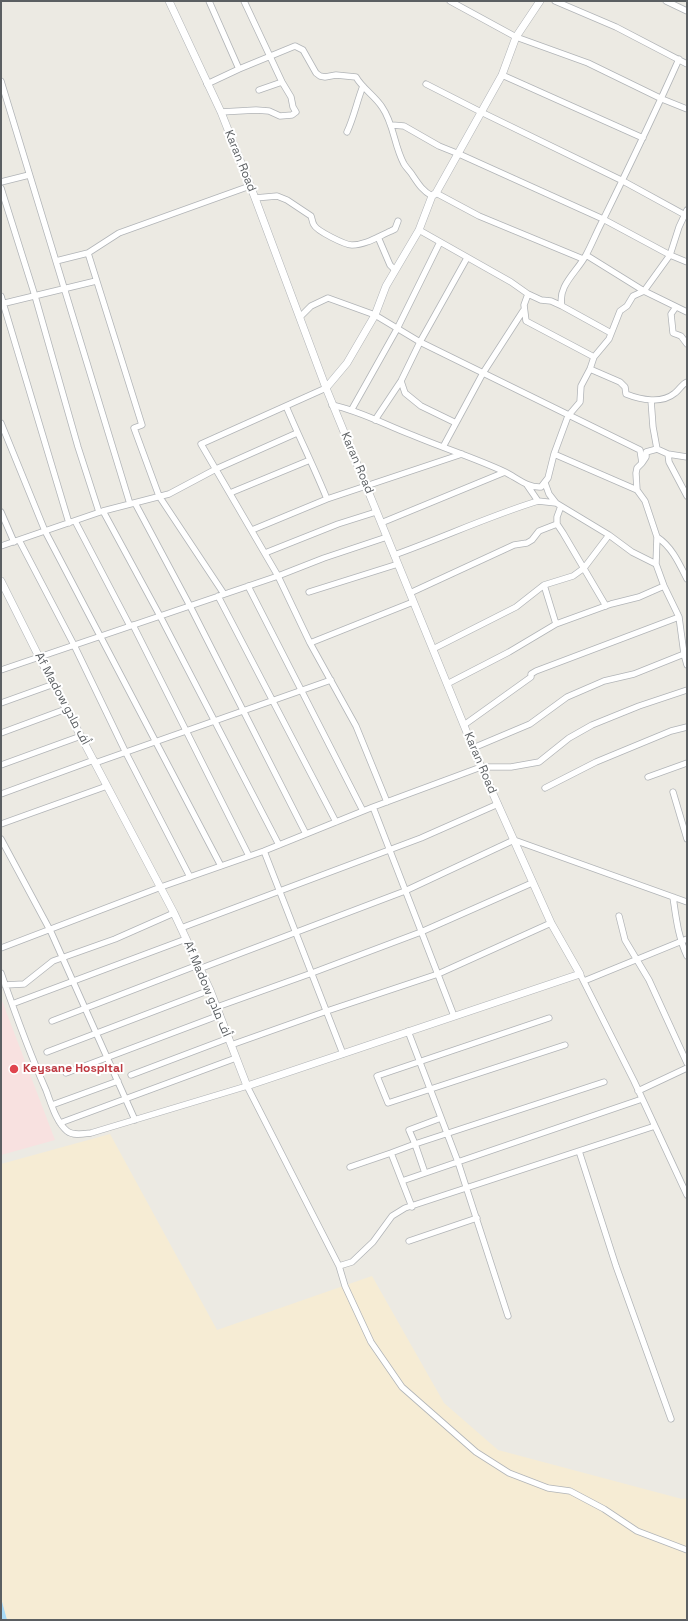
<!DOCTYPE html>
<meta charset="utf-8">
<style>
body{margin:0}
#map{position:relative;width:688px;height:1621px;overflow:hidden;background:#eceae3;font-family:"Space Grotesk",sans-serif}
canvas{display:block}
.frame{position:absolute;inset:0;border:2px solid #5b5f62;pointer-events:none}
</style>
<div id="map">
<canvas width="688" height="1621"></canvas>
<div class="frame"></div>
</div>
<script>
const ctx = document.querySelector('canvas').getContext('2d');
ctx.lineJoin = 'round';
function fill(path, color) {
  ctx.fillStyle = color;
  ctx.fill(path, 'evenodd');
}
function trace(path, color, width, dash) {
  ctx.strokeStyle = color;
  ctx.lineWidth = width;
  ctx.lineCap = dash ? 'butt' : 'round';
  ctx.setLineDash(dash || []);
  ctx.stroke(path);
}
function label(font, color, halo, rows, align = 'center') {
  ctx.font = font + ' "Space Grotesk",Cairo,sans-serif';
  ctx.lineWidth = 4;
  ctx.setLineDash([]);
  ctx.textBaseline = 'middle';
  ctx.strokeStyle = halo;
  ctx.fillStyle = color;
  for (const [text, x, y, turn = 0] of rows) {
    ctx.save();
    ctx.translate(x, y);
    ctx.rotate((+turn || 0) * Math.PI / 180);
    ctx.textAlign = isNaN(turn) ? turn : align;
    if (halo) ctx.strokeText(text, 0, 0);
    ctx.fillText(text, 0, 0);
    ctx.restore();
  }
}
fill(new Path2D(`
 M1 998 55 1140 1 1155Z`), '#f8e1e0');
fill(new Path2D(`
 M110 1134 217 1330 372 1276 444 1403 498 1450 682 1499 687 1498V1620H7L1 1598V1164Z`), '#f6ecd4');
fill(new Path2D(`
 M1 1598 7 1620H1Z`), '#a9dbf7');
const minor = new Path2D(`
 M209 1 239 69 295 46 303 50 316 73 320 76 325 77 336 75 356 77C362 88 375 96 382 107 394 124 394 146 404 164 407 169 411 172 413 176 419 185 423 191 432 196
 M450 1 516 37 588 63 662 99 687 109
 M555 1 616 27 687 64
 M666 1 687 11
 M502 75 643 138
 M1 81 130 504
 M207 84 239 69
 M426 84 481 112 623 181 687 216
 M259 90 282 82
 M221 112 256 110 269 111 280 116 292 115 296 112 293 107 291 97 282 82 244 1
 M392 125 404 126 439 146 459 154 603 219 670 255 687 262
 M347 132C354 117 357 101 363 86
 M1 182 29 175
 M1 188 35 296 78 447 99 512
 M436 193 479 216 583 259
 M255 198 277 196 287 200 311 216C312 218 312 222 314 225 317 231 345 245 352 245 366 245 379 236 391 231L395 229 398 221
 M419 230 511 282 528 294 541 300 551 301 562 306
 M378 237 390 265 395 270
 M88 253 142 425 134 428 159 496 224 594
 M586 255 644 291 687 312
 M56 261 88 253 119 233 250 186
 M528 294 524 305 526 321 594 357
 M1 296 69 523
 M1 304 96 281
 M676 307 671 314 673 333 681 336 687 344
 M300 317 311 306 328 298 375 315 420 342 640 450 642 463 637 468 636 473 637 490 645 501 657 537 656 564 664 586 679 617 684 654 687 665
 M611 333 562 306C557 286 577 272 586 255 592 244 597 231 603 220 629 167 655 113 679 59
 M590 369 620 382 625 387 626 394C641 400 662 404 675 393 680 389 682 384 687 382
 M401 381 405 393 421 406 456 423
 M326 388 201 444 278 576 310 643 356 726 387 802
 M651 400 653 427 657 449
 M332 405C361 411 385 425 412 435 443 448 475 458 505 472 517 478 528 488 541 487L548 478 554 454 568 416 580 402 581 386 590 369 594 357 609 339 620 311 627 306 633 296 644 291 670 255 679 227 687 210
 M286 406C299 437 314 467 327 499L462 454
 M352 409 397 329 440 242
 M375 420 401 381 420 342 467 258
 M1 423 45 531 221 866
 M443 447 483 373 523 311
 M554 454 637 490
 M668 454 669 462 687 496
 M642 463 646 457V452L657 449 668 454 687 457
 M545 483 549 494 556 503 609 535 632 552 656 564
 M527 485 538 501 556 503
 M230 493 310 460
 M135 503 190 606 306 834
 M561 506 557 517V524L563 533 606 606
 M103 511 160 616 279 845
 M1 512 14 542
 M75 521 130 626
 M381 523 505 472
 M252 530 327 499
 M657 537C672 547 679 563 687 579
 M19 540 74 645 126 753 190 877
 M1 546 103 511 169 494 216 469 297 433
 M265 553 338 524 376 512
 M394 555C442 538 489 516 538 501
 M544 585 556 624
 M248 586 363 811
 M309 592 398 564
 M410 593 514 545 527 543 532 540 539 531 557 524
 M218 596 336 822
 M133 625 249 856
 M310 643 413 602
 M433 649 516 607 544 585 573 576 584 568 609 535
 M1 670 278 576 324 558 387 537
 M447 684 509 652 556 624 611 604 639 597 664 586
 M1 703 54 684
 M464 725 531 677V674L536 671 679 617
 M1 733 66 709
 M473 748 530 724 567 697 604 681 634 674 684 654
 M95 763 331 680
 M1 765 81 736
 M648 777 687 763
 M545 788 596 762 671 731 687 727
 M673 792 687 839
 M1 794 94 760
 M373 807 454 1016
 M1 824 107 786
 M1 839 51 932 135 1120
 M264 851 343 1054
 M673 897C676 917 678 937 687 956
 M619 916 625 940 649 980 687 1063
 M181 928 421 838 498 804
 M1 948 161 887 264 851 373 807 481 767H511L539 762 569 738 592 725 639 706 687 690
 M199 969 405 891 514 840 687 902
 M1 973C15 1013 29 1052 46 1090 51 1103 56 1122 67 1131 73 1136 83 1134 91 1133L247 1086 339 1266 345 1286 371 1342 402 1387 476 1452 509 1473 548 1488 570 1491 604 1509 637 1531 687 1550
 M580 974 634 1081 687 1195
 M584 981 687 939
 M5 985 24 984 53 961 115 939 174 913
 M12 1004 186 939
 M217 1007 312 973 421 932 532 883
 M549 1018 377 1076 388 1103 565 1045
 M52 1021 198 965
 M408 1031 458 1162 508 1316
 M231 1045 327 1011 438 974 551 923
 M47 1052 210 990
 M66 1073 220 1015
 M131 1075 229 1038
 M638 1091 687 1068
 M52 1105 118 1081
 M60 1123 236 1058
 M579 1151 616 1266 671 1419
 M350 1167 391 1153
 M425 1173 415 1144 604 1082
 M402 1181 642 1099
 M412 1207 391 1153 415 1144 409 1130 441 1118
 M409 1241 477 1218
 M339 1266 352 1262 373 1242 392 1216 405 1208 655 1126`);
const tertiary = new Path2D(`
 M326 388 347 363 375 315 386 286 419 230 432 196 436 193 502 75 516 37 540 1
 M1 581 39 657 174 913 210 990 247 1086 580 974 551 923 481 767 326 388 255 198 221 112 169 1`);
trace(minor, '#b1b4b7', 7);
trace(tertiary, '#b1b4b7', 8);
trace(minor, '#fff', 5.5);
trace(tertiary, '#fff', 7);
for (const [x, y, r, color] of [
 [14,1069,5,"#e0444e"]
]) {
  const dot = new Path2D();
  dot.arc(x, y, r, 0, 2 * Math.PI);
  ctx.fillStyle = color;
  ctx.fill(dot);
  trace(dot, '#fff', 1.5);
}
label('12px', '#5b5f62', '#fff', [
 ["Karan Road",240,161,68],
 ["Karan Road",357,463,67],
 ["Af Madow أف مادو",62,699,62],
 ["Karan Road",480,763,67],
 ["Af Madow أف مادو",207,989,67]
]);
label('bold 12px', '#be3a42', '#fff', [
 ["Keysane Hospital",23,1069]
], 'left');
</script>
